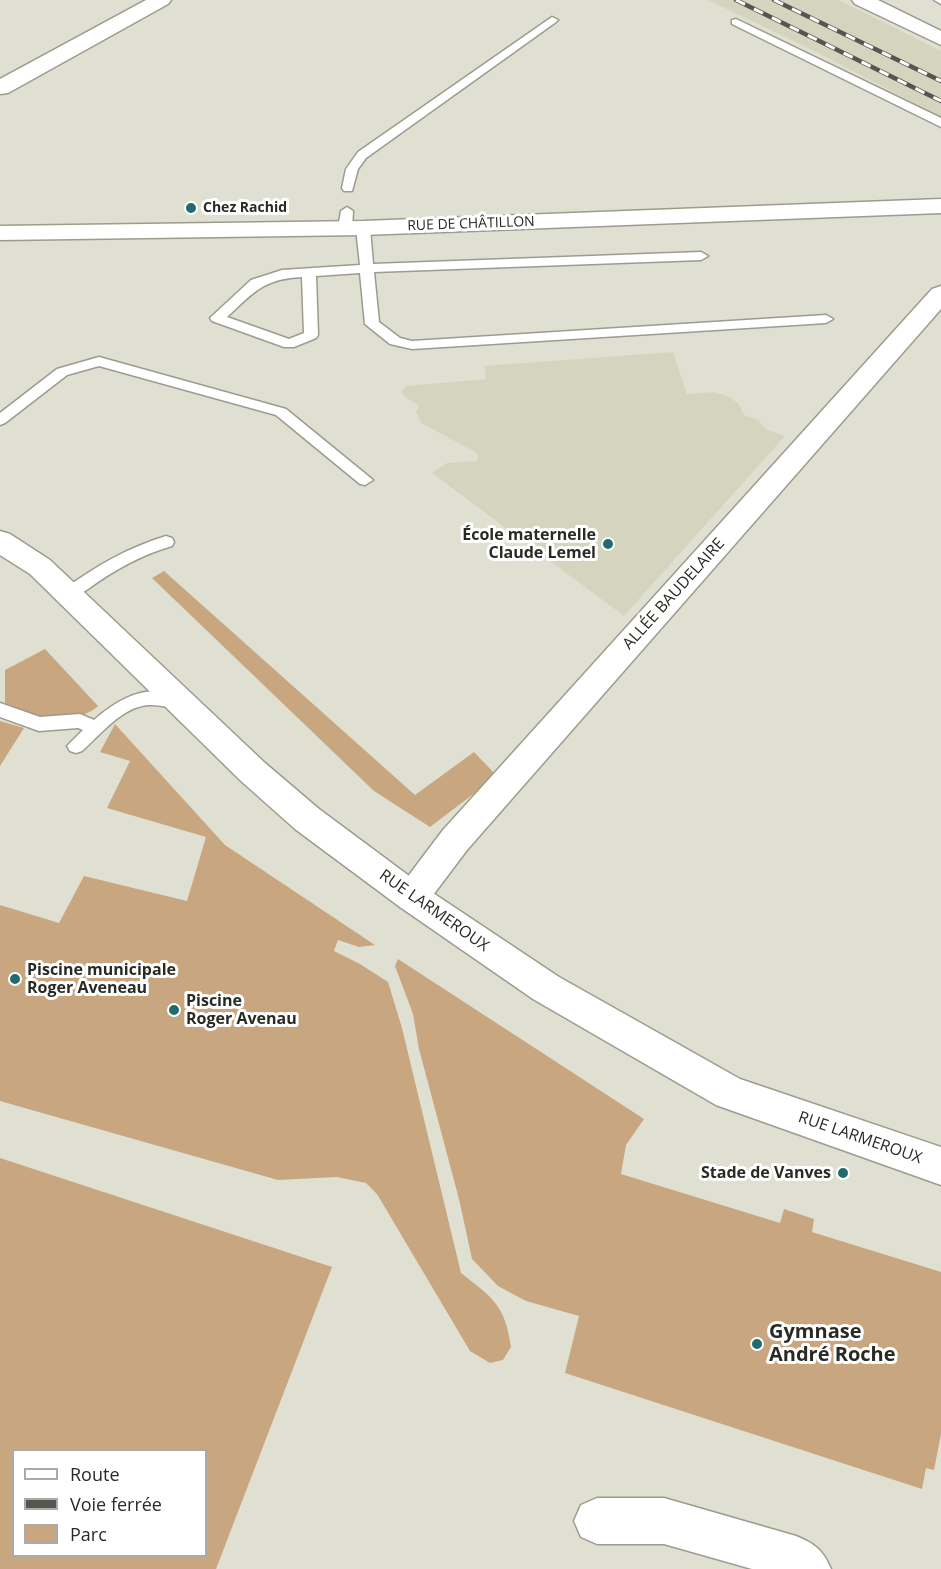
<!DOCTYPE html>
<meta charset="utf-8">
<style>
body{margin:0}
#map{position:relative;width:941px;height:1569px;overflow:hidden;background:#e0e0d2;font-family:"Open Sans",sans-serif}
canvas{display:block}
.legend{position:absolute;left:12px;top:1449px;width:195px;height:108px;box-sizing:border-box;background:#fff;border:2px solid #aaaaa8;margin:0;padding:8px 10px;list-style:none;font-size:18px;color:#2a2a25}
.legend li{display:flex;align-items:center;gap:12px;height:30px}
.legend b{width:30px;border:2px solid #aaaaa8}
</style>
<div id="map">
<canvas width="941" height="1569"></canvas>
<ul class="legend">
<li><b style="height:8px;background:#fff"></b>Route</li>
<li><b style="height:8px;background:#56564f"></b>Voie ferrée</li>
<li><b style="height:16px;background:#c8a67f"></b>Parc</li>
</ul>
</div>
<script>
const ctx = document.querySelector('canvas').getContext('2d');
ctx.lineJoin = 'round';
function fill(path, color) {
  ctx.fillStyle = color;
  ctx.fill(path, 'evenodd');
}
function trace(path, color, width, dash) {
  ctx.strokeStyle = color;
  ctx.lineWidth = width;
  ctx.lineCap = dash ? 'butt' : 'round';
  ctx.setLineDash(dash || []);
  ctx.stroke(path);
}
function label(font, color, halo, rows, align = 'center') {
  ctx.font = font + ' "Open Sans",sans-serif';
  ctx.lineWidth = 6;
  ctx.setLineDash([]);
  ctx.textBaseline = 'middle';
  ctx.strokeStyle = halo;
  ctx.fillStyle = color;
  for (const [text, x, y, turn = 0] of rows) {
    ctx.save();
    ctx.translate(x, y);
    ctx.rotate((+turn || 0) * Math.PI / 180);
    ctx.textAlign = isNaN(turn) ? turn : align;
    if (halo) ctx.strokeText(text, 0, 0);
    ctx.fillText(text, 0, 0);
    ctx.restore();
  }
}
fill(new Path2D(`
 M708 0H839L941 51V117L812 50Z
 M673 352 687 394 713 392 728 396 739 404 744 415 758 420 767 430 785 436 624 616 432 473 447 463 478 461 477 453 421 423 416 412 419 406 404 396 402 391 406 386 486 379 484 366Z`), '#d5d5bf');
fill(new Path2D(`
 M164 571 415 795 474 752 497 776 430 827 374 791 152 578Z
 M45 649 98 706C89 716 59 722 45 720 32 718 17 708 5 703V670Z
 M0 721 24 728 0 766Z
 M115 724 225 845 375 945 359 947 338 940 334 951 360 964 388 982 402 1028 461 1273C493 1298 505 1305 511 1347L503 1360 490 1363 470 1351 377 1194 366 1183 337 1177 278 1180 0 1101V905L59 923 84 876 187 901 206 837 107 808 130 761 100 752Z
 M398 959 644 1119 626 1145 621 1174 780 1223 784 1209 814 1219 812 1232 941 1272V1434L934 1470 926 1468 922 1489 565 1373 579 1316 526 1301 498 1286 472 1259 459 1199 419 1049 413 1014 395 966Z
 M0 1158 332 1267 216 1569H0ZM14 1450H206V1556H14Z`), '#c8a67f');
const service = new Path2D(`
 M934 0H941V4Z
 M552 17 558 20 556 22 366 158 358 169 352 191H344L342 188 346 169 358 152Z
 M736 19 941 118V127L732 24V20Z
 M347 207 353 211 352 228 345 232 338 228 341 211Z
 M363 224 370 228 373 264 701 252 708 256 701 260 374 272 379 322 400 338 412 341 826 315 833 319 826 323 412 349 390 344 365 324 360 273 316 276 318 335 316 338 294 347H284L212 321 210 318 251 280 282 270 360 265 356 228ZM302 277 304 333 289 339 227 317C254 292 263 279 302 277Z
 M99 357 286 409 373 480 365 485 360 484 276 415 99 366 67 375 5 423 0 425V413L57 369Z
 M166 536 172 538 174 542 172 546C141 555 114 570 88 589 80 594 74 601 63 598L61 594 63 590C96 566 127 548 166 536Z
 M156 691 186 696 189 701 186 706C174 710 161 704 148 705 122 707 100 735 82 751L76 753 70 751 67 746 83 730 78 728 39 731 0 717V703L40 717 80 714 94 720C111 705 132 691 156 691Z`);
const minor = new Path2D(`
 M146 0H171L168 4 8 93 0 94V79Z
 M941 199V213L363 235 0 240V226L363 221Z
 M941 286V309L467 850 424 907 412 912 400 907 395 897 400 887 443 830 932 289Z
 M597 1498H664L796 1536C815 1544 823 1550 831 1569H752L664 1544H597L581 1537 574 1521 581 1505Z`);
const secondary = new Path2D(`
 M852 0H878L941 31V45L855 4Z
 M0 531 10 534 50 560 265 763 319 809 424 887 559 977 740 1079 941 1147V1185L716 1105 533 999 400 907 295 829 241 781 30 574 0 555Z`);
trace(service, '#9b9c8e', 3);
trace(minor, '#9b9c8e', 3);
trace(secondary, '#9b9c8e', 3);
fill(service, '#fff');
fill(minor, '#fff');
fill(secondary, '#fff');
const rail = new Path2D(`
 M736 0 941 101
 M774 0 941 81`);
trace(rail, '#56564f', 4.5);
trace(rail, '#fff', 3, [10]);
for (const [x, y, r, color] of [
 [191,208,6,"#1f6b6d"],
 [608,544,6,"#1f6b6d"],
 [15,979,6,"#1f6b6d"],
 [174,1010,6,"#1f6b6d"],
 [843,1173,6,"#1f6b6d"],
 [757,1344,6,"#1f6b6d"]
]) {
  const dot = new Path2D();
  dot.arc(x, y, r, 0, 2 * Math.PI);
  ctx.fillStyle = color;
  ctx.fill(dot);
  trace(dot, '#fff', 2);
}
label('bold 14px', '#2a2a25', '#fff', [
 ["Chez Rachid",203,208]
], 'left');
label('14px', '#2a2a25', '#fff', [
 ["RUE DE CHÂTILLON",471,224,-2]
]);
label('bold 16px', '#2a2a25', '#fff', [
 ["École maternelle",596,535],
 ["Claude Lemel",596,553],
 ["Piscine municipale",27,970,"left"],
 ["Roger Aveneau",27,988,"left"],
 ["Piscine",186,1001,"left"],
 ["Roger Avenau",186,1019,"left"],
 ["Stade de Vanves",831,1173]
], 'right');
label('16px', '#2a2a25', '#fff', [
 ["ALLÉE BAUDELAIRE",674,594,-48],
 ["RUE LARMEROUX",434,911,35],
 ["RUE LARMEROUX",860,1138,19]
]);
label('bold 20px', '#2a2a25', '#fff', [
 ["Gymnase",769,1332],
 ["André Roche",769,1355]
], 'left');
</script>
